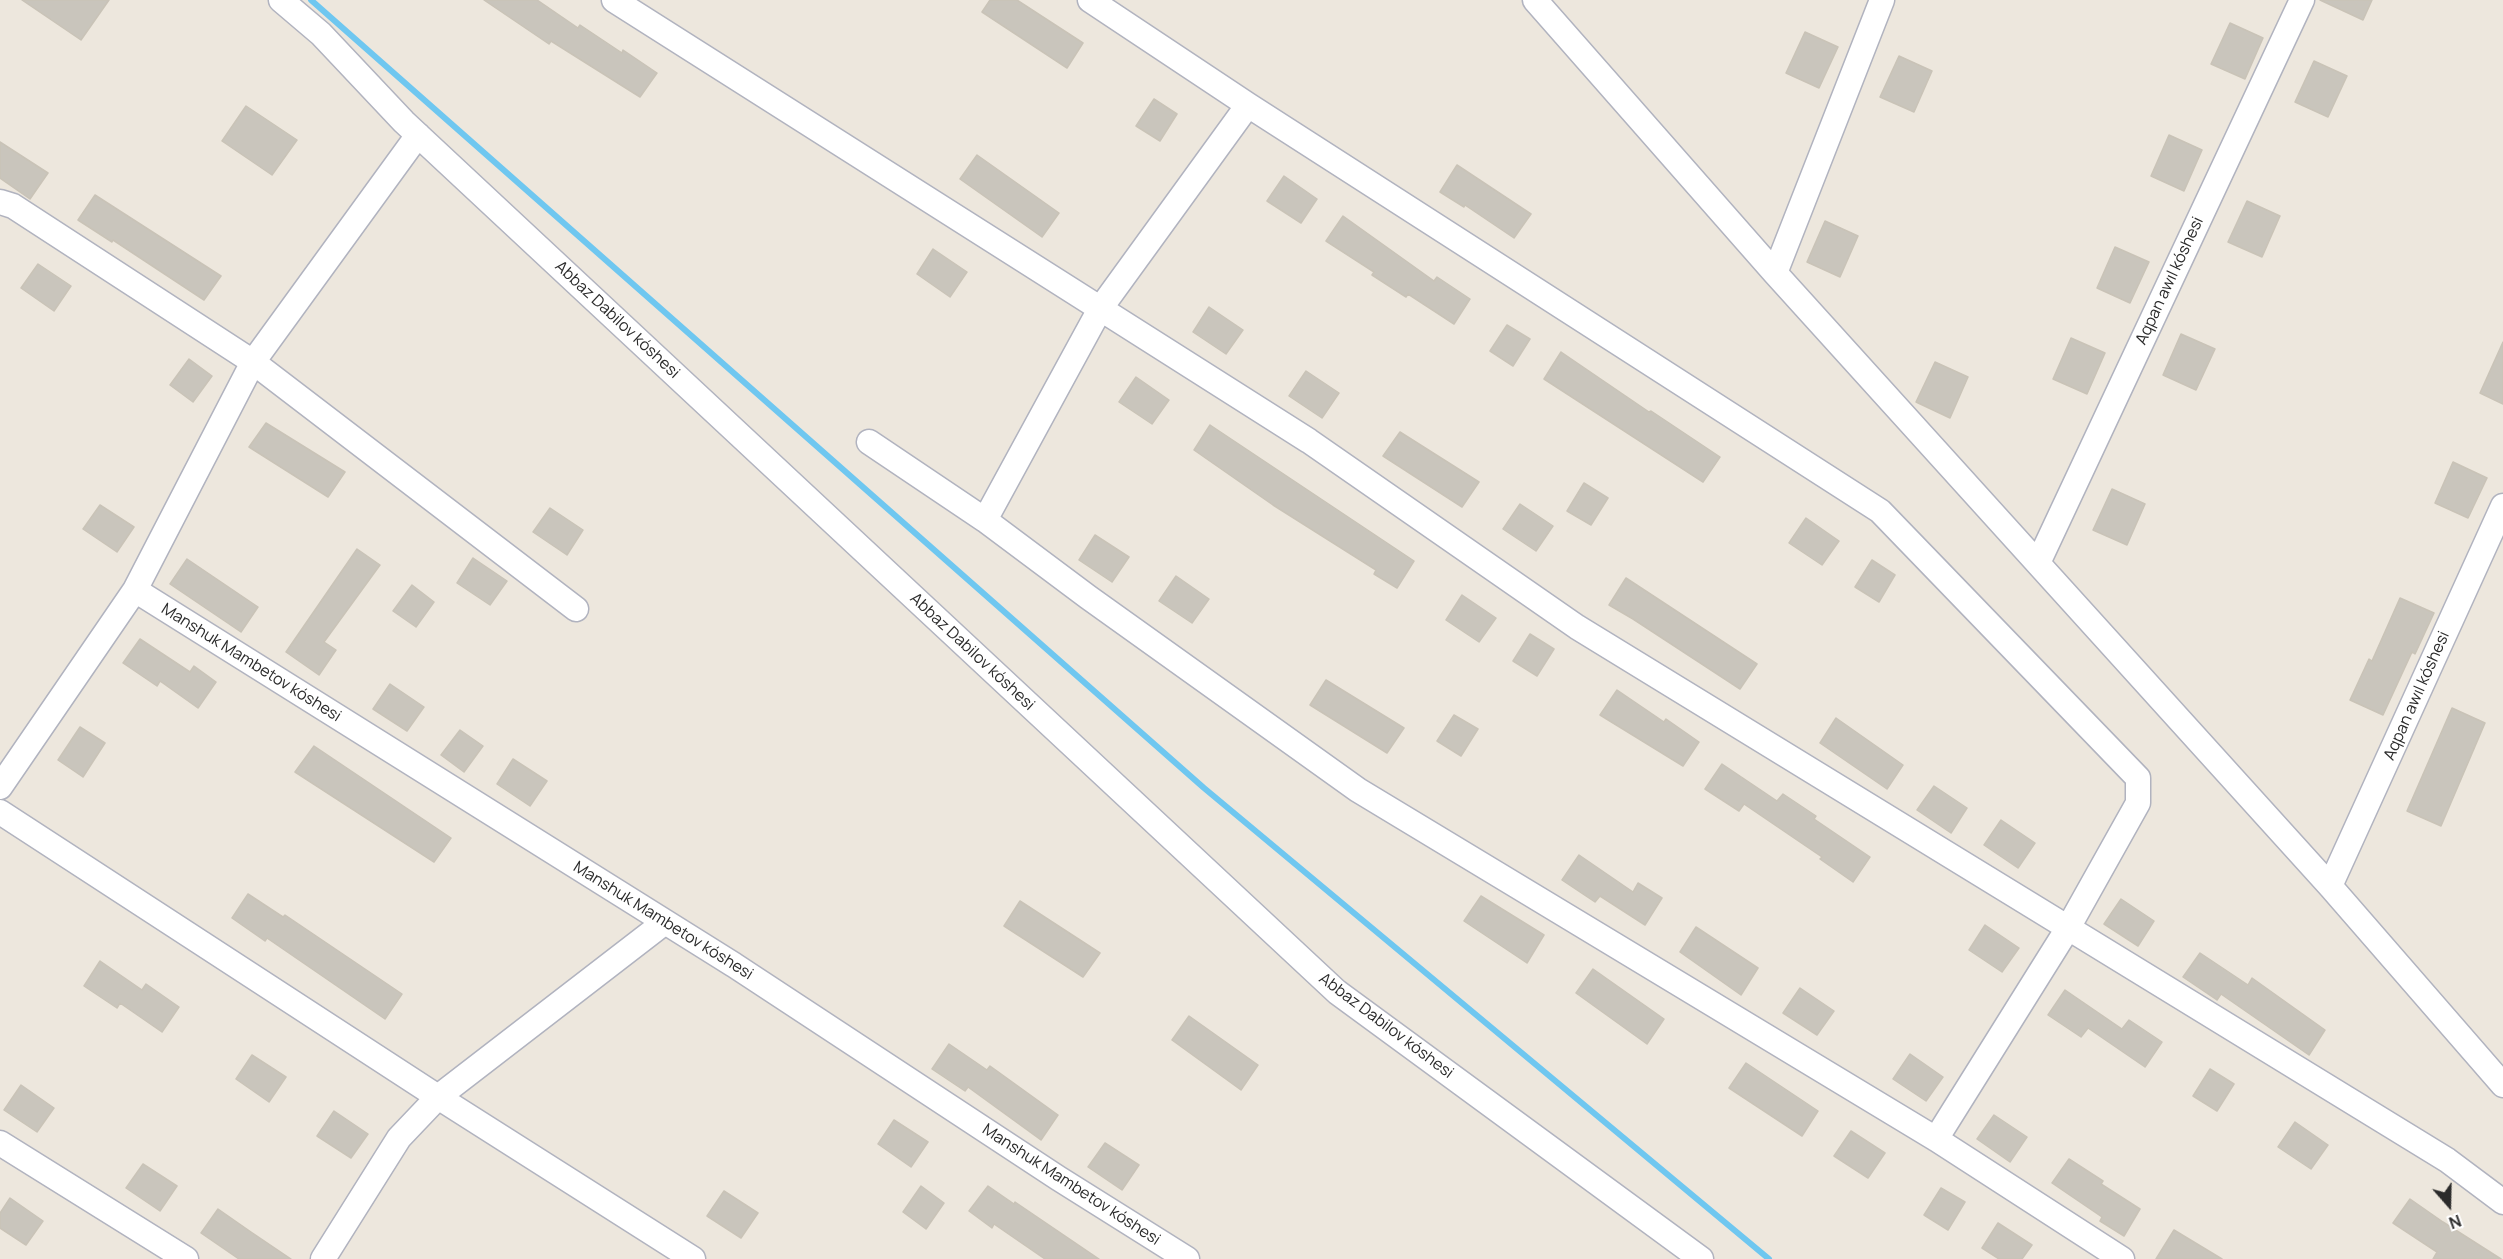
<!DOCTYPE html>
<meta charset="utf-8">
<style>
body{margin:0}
#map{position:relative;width:2503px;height:1259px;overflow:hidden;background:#ede7dd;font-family:Manrope,sans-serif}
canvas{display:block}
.north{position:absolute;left:2419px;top:1175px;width:60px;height:60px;-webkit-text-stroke:4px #fff;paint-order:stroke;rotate:160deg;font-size:16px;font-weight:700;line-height:24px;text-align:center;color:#2b2b2b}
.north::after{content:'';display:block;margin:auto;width:21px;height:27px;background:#2b2b2b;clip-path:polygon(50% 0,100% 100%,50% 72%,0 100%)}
</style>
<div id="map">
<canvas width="2503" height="1259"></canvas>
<div class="north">N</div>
</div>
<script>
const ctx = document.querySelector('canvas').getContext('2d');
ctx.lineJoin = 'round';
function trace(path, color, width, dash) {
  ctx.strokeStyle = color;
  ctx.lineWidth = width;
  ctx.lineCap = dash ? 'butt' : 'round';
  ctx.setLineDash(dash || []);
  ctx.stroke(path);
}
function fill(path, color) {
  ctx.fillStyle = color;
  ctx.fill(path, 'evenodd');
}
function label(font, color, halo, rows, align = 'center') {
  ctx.font = font + ' Manrope,sans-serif';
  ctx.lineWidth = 5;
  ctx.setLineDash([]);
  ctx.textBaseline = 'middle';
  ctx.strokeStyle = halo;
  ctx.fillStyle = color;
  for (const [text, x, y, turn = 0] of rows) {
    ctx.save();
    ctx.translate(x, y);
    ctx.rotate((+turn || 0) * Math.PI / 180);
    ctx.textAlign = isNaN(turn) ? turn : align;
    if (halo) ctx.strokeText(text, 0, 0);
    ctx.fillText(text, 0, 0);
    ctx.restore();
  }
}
trace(new Path2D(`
 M311 0 1204 788 1769 1259`), '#6fc7f0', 6);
const building = new Path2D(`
 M22 0H109L81 40Z
 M484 0H537L578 28 580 25 622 53 623 50 657 73 640 97 551 41 549 44Z
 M990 0H1017L1083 43 1067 68 982 12Z
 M2320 0H2372L2363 20Z
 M2230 23 2263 38 2245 79 2211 64Z
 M1805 32 1838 47 1819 88 1786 73Z
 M1899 56 1932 71 1914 112 1880 97Z
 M2314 61 2347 76 2328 117 2295 102Z
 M1154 99 1177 114 1160 141 1136 126Z
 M246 106 297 140 272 175 222 141Z
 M2169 135 2202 150 2184 191 2151 176Z
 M0 142 48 173 30 199 0 178Z
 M977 155 1059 213 1042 237 960 179Z
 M1457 165 1531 214 1514 238 1465 205 1464 207 1440 192Z
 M1284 176 1317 199 1301 223 1267 201Z
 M95 195 221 276 204 300 113 240 112 242 78 220Z
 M2247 201 2280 216 2262 257 2228 242Z
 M1343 216 1434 281 1437 277 1470 299 1454 324 1408 294 1406 297 1372 275 1374 272 1326 241Z
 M1825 221 1858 236 1840 277 1807 262Z
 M2115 247 2149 262 2130 303 2097 288Z
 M933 249 967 272 950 297 917 274Z
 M38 264 71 286 54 311 21 288Z
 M1209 307 1243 330 1226 354 1193 332Z
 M1507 325 1530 339 1513 366 1490 351Z
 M2181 334 2215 349 2196 390 2163 375Z
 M2071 338 2105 353 2087 394 2053 379Z
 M2503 342V404L2480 393Z
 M1561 352 1649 412 1651 411 1720 457 1703 482 1544 379Z
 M189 359 212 376 193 402 170 385Z
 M1935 362 1968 377 1950 418 1916 402Z
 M1306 371 1339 393 1322 418 1289 396Z
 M1136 377 1169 400 1152 424 1119 402Z
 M266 423 345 472 328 497 249 447Z
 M1210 425 1414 561 1397 588 1374 574 1376 570 1273 505 1194 450Z
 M1400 432 1479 482 1462 507 1383 456Z
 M2453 462 2487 478 2468 518 2435 503Z
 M1584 483 1608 498 1591 525 1567 511Z
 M2112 489 2145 504 2127 545 2093 530Z
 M1520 504 1553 526 1536 551 1503 529Z
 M100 505 134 527 117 552 83 529Z
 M550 508 583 530 567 555 533 532Z
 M1806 518 1839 541 1822 565 1789 543Z
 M1095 535 1129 557 1112 582 1079 560Z
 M357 549 380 565 324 642 336 650 319 675 286 652Z
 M473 558 507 581 490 605 457 583Z
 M187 559 258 607 241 632 170 584Z
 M1872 560 1895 575 1879 602 1855 587Z
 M1176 576 1209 599 1192 623 1159 601Z
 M1626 578 1757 664 1740 689 1633 619 1609 605Z
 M412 585 434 602 416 627 393 611Z
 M1462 595 1496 618 1479 642 1446 620Z
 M2400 598 2434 613 2415 654 2412 652 2383 715 2350 700 2369 659 2372 661Z
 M1530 634 1554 649 1537 676 1513 661Z
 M140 639 190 672 194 666 216 682 198 708 160 681 157 686 123 663Z
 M1326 680 1404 728 1387 753 1310 705Z
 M390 684 424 707 407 731 373 709Z
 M1617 690 1664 722 1666 719 1699 742 1683 766 1600 715Z
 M2452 708 2485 723 2441 826 2407 811Z
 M1454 715 1478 729 1461 756 1437 741Z
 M1836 718 1903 765 1887 789 1820 743Z
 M80 727 105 743 83 777 58 760Z
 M460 730 483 746 464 772 441 755Z
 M314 746 451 838 434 862 295 772Z
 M513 759 547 781 530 806 497 784Z
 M1722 764 1777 801 1783 794 1816 816 1814 819 1870 857 1853 882 1820 859 1822 857 1744 804 1739 811 1705 789Z
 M1934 786 1967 808 1951 833 1917 810Z
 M2001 820 2035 843 2018 868 1984 845Z
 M1579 855 1633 892 1638 883 1662 898 1645 925 1600 896 1595 902 1562 880Z
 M248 894 283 917 285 915 402 994 385 1019 267 938 265 941 232 918Z
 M1481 896 1544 935 1527 963 1464 921Z
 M2121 899 2154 921 2138 946 2104 924Z
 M1020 901 1100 953 1083 977 1004 926Z
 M1985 925 2019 948 2002 972 1969 950Z
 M1696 927 1758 968 1741 995 1680 952Z
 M2200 953 2248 985 2252 978 2325 1030 2309 1055 2221 994 2217 1000 2183 977Z
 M100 961 142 990 146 984 179 1007 162 1032 120 1003 117 1008 84 986Z
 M1593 969 1664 1019 1647 1044 1576 993Z
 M1800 988 1834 1011 1817 1035 1783 1013Z
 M2065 990 2122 1029 2129 1020 2162 1042 2145 1067 2088 1028 2081 1037 2048 1015Z
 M1189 1016 1258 1065 1241 1090 1172 1040Z
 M949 1044 987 1070 990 1066 1058 1115 1041 1140 968 1087 965 1091 932 1069Z
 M1910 1054 1943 1077 1926 1101 1893 1079Z
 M252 1055 286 1077 269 1102 236 1079Z
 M1746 1063 1818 1111 1802 1136 1729 1088Z
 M2210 1069 2234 1084 2217 1111 2193 1096Z
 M21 1085 54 1108 37 1132 4 1110Z
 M334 1111 368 1134 351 1158 317 1136Z
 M1994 1115 2027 1137 2010 1162 1977 1139Z
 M894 1120 928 1142 911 1167 878 1144Z
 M2295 1122 2328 1145 2311 1169 2278 1147Z
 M1851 1131 1885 1153 1868 1178 1834 1156Z
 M1105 1143 1139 1165 1122 1190 1088 1167Z
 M2069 1159 2103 1181 2101 1184 2140 1209 2124 1236 2100 1221 2102 1217 2052 1183Z
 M143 1164 177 1186 160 1211 126 1188Z
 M921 1186 944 1203 926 1229 903 1212Z
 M988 1186 1014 1204 1015 1202 1099 1259H1045L994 1224 992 1228 969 1211Z
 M1941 1188 1965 1202 1948 1230 1924 1215Z
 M724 1191 758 1213 741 1238 707 1216Z
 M10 1198 43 1221 26 1245 0 1228V1213Z
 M2410 1199 2443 1222 2501 1259H2433L2437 1252 2393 1223Z
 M218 1209 251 1232 291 1259H239L201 1233Z
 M1998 1223 2032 1245 2022 1259H1999L1982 1248Z
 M2174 1230 2222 1259H2156Z`);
fill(building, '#c9c5bc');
trace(building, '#c9c3b7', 1.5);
const street = new Path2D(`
 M281 0 321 34 404 122 1337 992 1701 1259
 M614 0 1309 441 1577 627 2447 1160 2503 1202
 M1090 0 1248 105 1880 511 2138 778V803L2068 928 1936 1139
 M1535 0 1775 273 2330 886 2503 1085
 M0 202 13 206 253 362 576 609
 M1775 273 1882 0
 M869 442 985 520 1088 597 1358 790 1936 1139 2122 1259
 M985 520 1100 309 1248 105
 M2038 563 2302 0
 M135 590 734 965 1058 1178 1187 1259
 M0 787 135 590 253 362 418 135
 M0 812 438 1097 693 1259
 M2330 886 2503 506
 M0 1143 186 1259
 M323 1259 399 1138 438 1097 665 922`);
trace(street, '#b1b3bf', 27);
trace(street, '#fff', 24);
label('16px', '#2b2b2b', '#fff', [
 ["Aqpan awıl kóshesi",2170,281,-65],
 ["Abbaz Dabilov kóshesi",617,320,43],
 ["Abbaz Dabilov kóshesi",972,652,43],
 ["Manshuk Mambetov kóshesi",251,663,32],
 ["Aqpan awıl kóshesi",2417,696,-66],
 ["Manshuk Mambetov kóshesi",663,921,32],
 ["Abbaz Dabilov kóshesi",1386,1026,37],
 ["Manshuk Mambetov kóshesi",1071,1185,33]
]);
</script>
